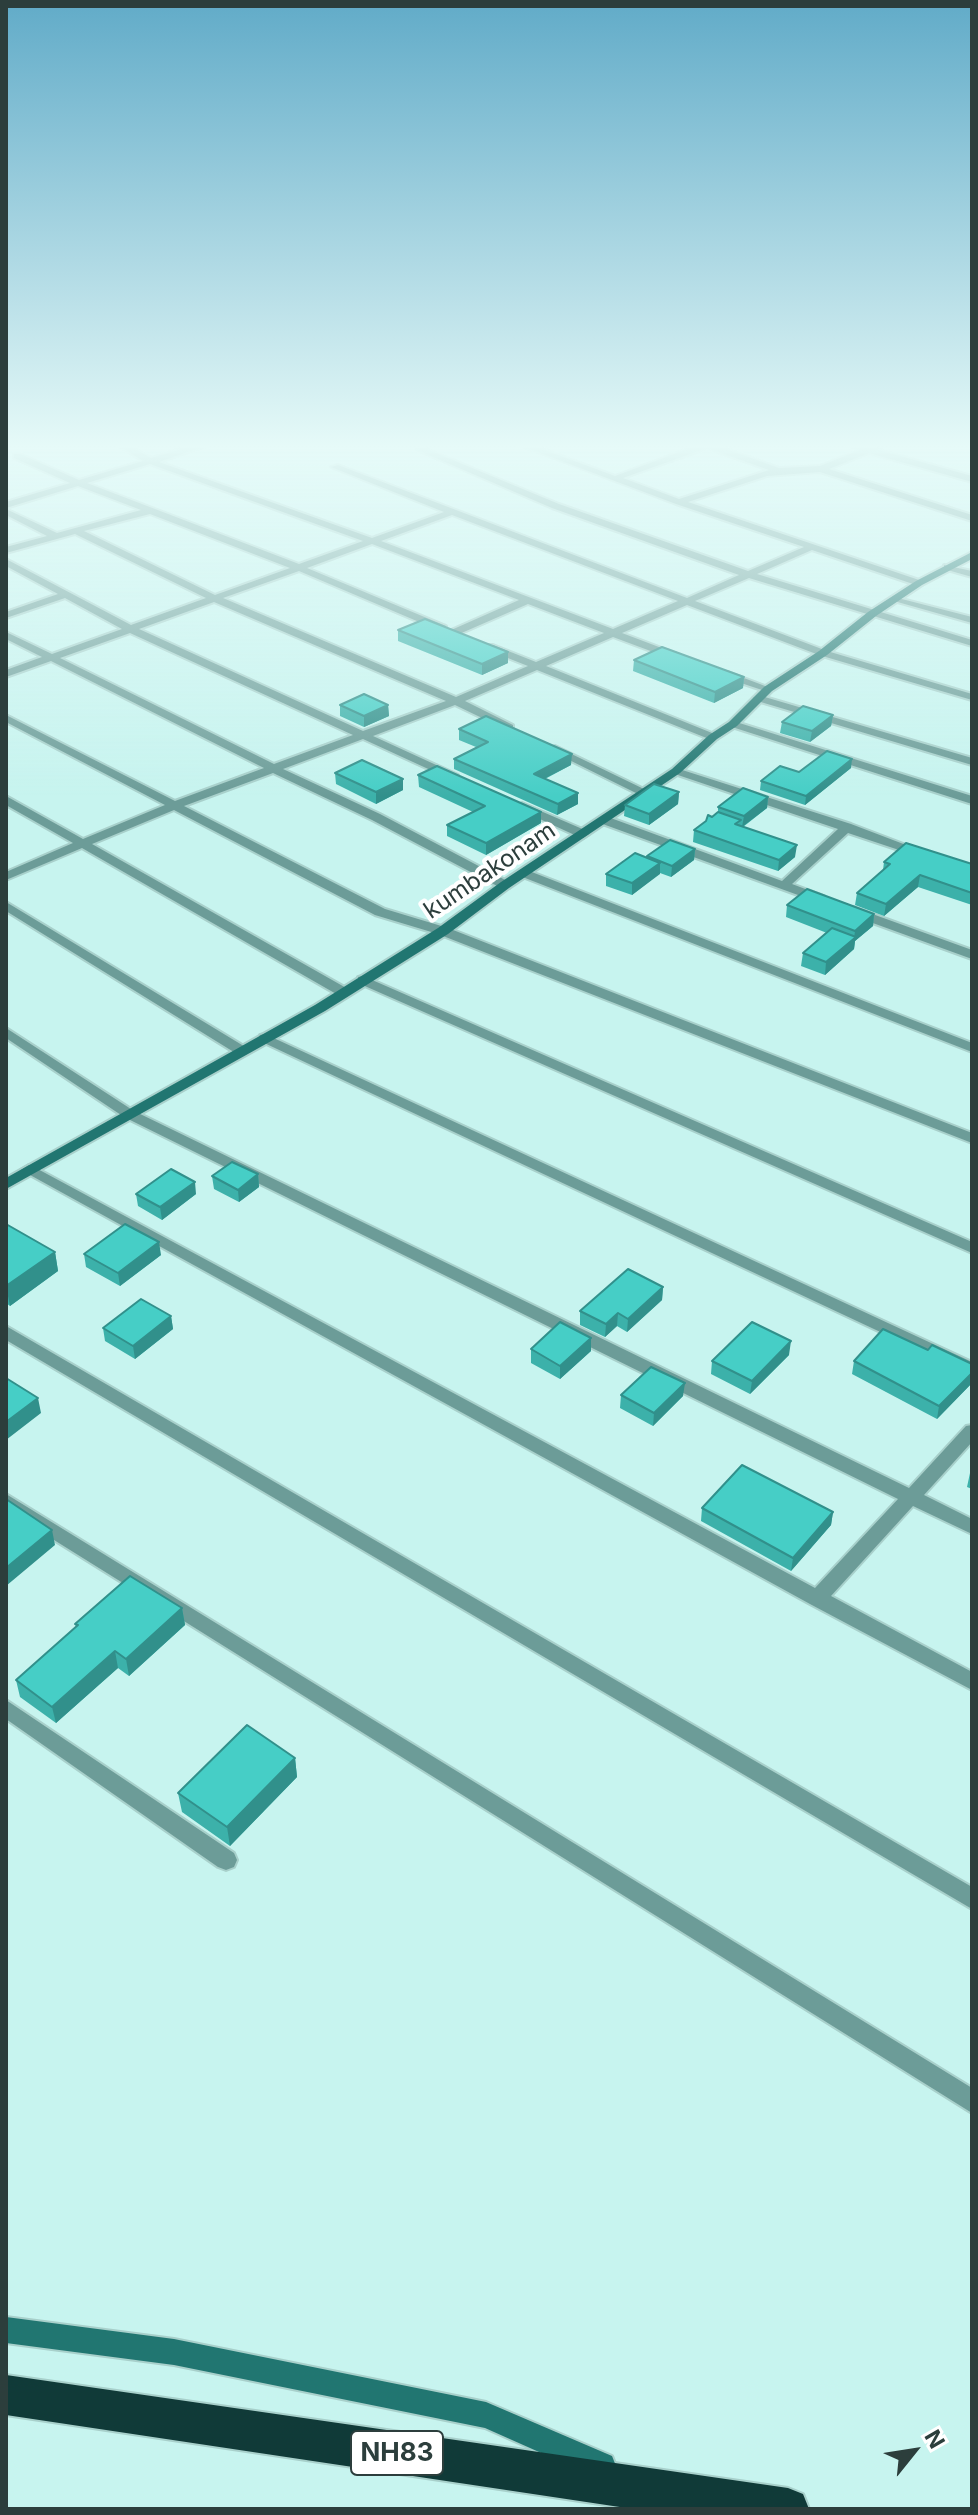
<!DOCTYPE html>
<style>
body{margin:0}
#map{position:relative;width:978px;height:2515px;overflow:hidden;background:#c7f4ef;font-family:Inter,sans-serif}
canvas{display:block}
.frame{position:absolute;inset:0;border:8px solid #2c3e3c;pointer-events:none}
.north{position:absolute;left:874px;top:2411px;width:80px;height:80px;-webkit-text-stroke:6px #fff;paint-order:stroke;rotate:60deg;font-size:22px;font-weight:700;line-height:32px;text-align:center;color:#2c3e3c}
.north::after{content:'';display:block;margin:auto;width:28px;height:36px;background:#2c3e3c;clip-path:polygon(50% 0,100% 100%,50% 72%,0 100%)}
</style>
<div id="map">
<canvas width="978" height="2515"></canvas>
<div class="frame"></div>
<div class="north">N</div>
</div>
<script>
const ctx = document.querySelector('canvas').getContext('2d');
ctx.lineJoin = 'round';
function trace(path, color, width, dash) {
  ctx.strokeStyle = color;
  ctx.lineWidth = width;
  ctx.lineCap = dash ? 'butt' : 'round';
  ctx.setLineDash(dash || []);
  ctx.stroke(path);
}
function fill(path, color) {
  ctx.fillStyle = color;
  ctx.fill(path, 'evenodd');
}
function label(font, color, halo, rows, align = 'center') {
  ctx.font = font + ' Inter,sans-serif';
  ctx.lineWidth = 8;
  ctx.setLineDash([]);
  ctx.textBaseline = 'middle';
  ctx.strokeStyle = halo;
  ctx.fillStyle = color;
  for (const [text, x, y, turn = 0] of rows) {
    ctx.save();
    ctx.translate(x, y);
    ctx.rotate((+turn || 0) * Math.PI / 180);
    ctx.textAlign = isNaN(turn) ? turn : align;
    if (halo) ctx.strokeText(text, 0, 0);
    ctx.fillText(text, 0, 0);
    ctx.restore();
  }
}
const street = new Path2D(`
 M118 445H128L151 458 195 445H208L159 462 372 538 444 512 331 467 338 465 687 598 739 575 552 508 417 450 424 448 559 504 748 571 804 547 676 504 519 445H531L615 476 698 445H715L779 468 820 466 860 450 847 445H861L972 476V482L869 453 829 469 972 515V521L820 472 767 476 688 502 922 581V585H916L812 550 757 574 972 640V646L749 578 695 601 827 651 972 694V700L819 655 687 605 622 633 680 655V659H672L613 637 546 666 717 735V739H709L537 670 465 701 513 725V729H505L455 705 373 736 458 775V779H450L363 739 283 769 380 814 509 882V888H501L372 820 273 773 184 806 385 909 448 928 972 1133V1143L438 934 375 915 174 810 92 844 348 989V995H338L82 848 6 880V872L73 843 6 805V796L83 839 165 805 6 722V715L175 801 264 768 51 661 6 677V670L42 657 6 639V632L52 654 122 629 65 598 6 618V612L58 594 6 566V559L131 625 206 598 75 534 6 553V547L47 536 6 515V509L57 533 141 510 78 486 6 508V502L70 483 14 458V454H20L79 480 143 461ZM707 448 769 470 679 499 623 478ZM150 464 363 541 299 564 87 483ZM150 514 290 568 215 595 84 531ZM452 515 678 601 613 629 381 541ZM372 544 519 600 449 631V635H457L528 604 604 633 536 662 493 645H485V649L528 666 456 697 223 598 299 571 438 630H446V626L307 568ZM214 602 446 701 363 731 139 629ZM130 633 353 735 274 764 60 658Z
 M944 565 972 571V577L944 569Z
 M894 597 972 617V623L894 601Z
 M720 672H728L773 689 768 692 720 676Z
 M758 695 972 758V765L754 700 753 698Z
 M733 721 972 796V804L729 726 727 724Z
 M555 746 648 791 650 793 640 795 551 751 549 749Z
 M676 768 851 824 927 853 925 856H917L848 833 792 884 824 896V902L820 903 600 823V817H608L782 881 838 829 672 773 670 771Z
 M522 803 587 831 589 834 583 838 579 837 518 809V805Z
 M524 869 972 1043V1052L520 876V870Z
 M6 902 247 1048 249 1051 247 1054H237L6 911Z
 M853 907 972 950V959L848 914 847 911Z
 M363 976 972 1242V1253L358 983V977Z
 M6 1028 134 1111 909 1488 966 1426 972 1425V1442L924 1495 972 1519V1534L913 1506 831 1596 972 1672V1690L810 1604 21 1170 29 1165 34 1167 815 1588 898 1499 124 1117 6 1038Z
 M265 1034 972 1362V1375L260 1041 258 1038 260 1035Z
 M6 1326 972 1887V1909L6 1340Z
 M6 1494 972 2088V2113L6 1510Z
 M6 1700 234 1853 237 1860 234 1867 226 1870 218 1867 6 1719Z`);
const secondary = new Path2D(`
 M972 552V559L922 585 876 616 827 655 772 691 737 726 717 739 680 773 509 888 448 934 325 1011 6 1189V1178L315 1005 438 928 501 882 672 769 709 735 729 722 764 687 819 651 868 612 916 581Z
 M6 2317 174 2339 486 2402 612 2456 616 2466 612 2476 602 2480 485 2428 174 2365 6 2343Z`);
const highway = new Path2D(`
 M6 2375 788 2488 803 2494 809 2509H633L6 2415Z`);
trace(street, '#a8d0cb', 4);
trace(secondary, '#a8d0cb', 4);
trace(highway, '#a8d0cb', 4);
fill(street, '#6c9c98');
fill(secondary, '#217671');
fill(highway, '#103a38');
fill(new Path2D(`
 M398 630 508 663 482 675 398 641Z
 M634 660 744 677 743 688 714 703 633 671Z
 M340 705H388L389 716 364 727 340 716Z
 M833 715 831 726 810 742 780 733 782 722Z
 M459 729 571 765 545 779 578 804 557 815 454 769V759L476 747 459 740Z
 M851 768 805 805 760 790 761 781Z
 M335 773 403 779V790L376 804 336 784Z
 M418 775 541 812V823L486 855 447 836V825L473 812 419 787Z
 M679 792 678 804 649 825 624 816 625 805Z
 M768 797 767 808 743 827 795 857 778 871 693 842 694 830 718 813V807Z
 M695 849 694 860 671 877 660 873 632 895 606 886V874L647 858Z
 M884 862 972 864V905L918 887 884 916 855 905 857 893 883 870Z
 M787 905 874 914 873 926 855 941 854 949 825 975 801 966 803 953 827 933 786 917Z
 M258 1174 259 1187 239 1202 214 1189 212 1176Z
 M136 1194H196L162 1220 138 1206Z
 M6 1224 55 1252 58 1271 10 1306 6 1303Z
 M84 1254 161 1255 120 1286 86 1267Z
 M663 1287 662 1300 627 1332 617 1326 605 1337 580 1325V1311Z
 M171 1316 173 1329 135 1359 105 1341 103 1328Z
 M531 1349 591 1351 560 1379 531 1363Z
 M789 1355 750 1394 711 1374 712 1361Z
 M854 1361 972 1373V1383L937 1419 852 1374Z
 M621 1395 683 1396 653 1426 620 1408Z
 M972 1471V1489L967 1487 970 1473Z
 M702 1508 833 1512 831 1525 791 1571 701 1521Z
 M182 1608 185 1625 129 1676 118 1668 56 1723 20 1697 16 1680 76 1627 75 1624Z
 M295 1758 297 1777 230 1846 182 1812 178 1793Z`), '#3cb1aa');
fill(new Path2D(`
 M508 652V663L482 675V664Z
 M744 677 743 688 714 703 715 692Z
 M388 705 389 716 364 727V716Z
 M833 715 831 726 810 742 812 731Z
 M572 754 571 765 534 784V774Z
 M852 759 851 768 805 805 806 796Z
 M403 779V790L376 804V792Z
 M679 792 678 804 649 825V814Z
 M578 793V804L557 815 558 804Z
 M768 797 767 808 742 827 744 816Z
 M541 812V823L486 855V843Z
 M797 845 795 857 778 871 779 860Z
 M695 849 694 860 671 877 672 866Z
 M660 863V874L632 895V883Z
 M920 875 918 887 884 916 886 904Z
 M874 914 873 926 855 941 854 949 825 975 826 962 854 939 855 931Z
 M258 1174 259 1187 239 1202 238 1190Z
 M195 1182 196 1194 162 1220 160 1207Z
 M159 1242 161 1255 120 1286 118 1273Z
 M55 1252 58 1271 10 1306 6 1286Z
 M663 1287 662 1300 627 1332 628 1319Z
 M618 1313 617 1326 605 1337 606 1324Z
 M171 1316 173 1329 135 1359 133 1346Z
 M591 1338V1351L560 1379V1366Z
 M791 1341 789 1355 750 1394 752 1381Z
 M972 1373V1383L937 1419 939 1406Z
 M685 1383 683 1396 653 1426 654 1413Z
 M38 1398 41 1413 6 1440V1422Z
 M833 1512 831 1525 791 1571 793 1558Z
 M52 1530 55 1545 6 1586V1568Z
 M182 1608 185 1625 129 1676 126 1659Z
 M115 1651 118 1668 56 1723 52 1707Z
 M295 1758 297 1777 230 1846 227 1827Z`), '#31908b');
const building = new Path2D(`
 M425 619 508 652 482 664 398 630Z
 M662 647 744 677 715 692 634 660Z
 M364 694 388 705 364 716 340 705Z
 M803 706 833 715 812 731 782 722Z
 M486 716 572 754 534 774 578 793 558 804 454 759 488 742 459 729Z
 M827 751 852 759 806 796 761 781 780 766 799 772Z
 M362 760 403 779 376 792 335 773Z
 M437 766 541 812 486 843 447 825 485 806 418 775Z
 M654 784 679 792 649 814 625 805Z
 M743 788 768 797 744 816 718 807Z
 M718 812 741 820 735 824 797 845 779 860 694 830 706 821 708 815 712 817Z
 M670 840 695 849 672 866 647 856Z
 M906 843 972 864V893L920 875 886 904 857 893 890 864 884 862Z
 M635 853 660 863 632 883 606 874Z
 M807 889 874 914 855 931 787 905Z
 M832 928 856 937 826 962 803 953Z
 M232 1162 258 1174 238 1190 212 1176Z
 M171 1169 195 1182 160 1207 136 1194Z
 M6 1224 55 1252 6 1286Z
 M125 1224 159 1242 118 1273 84 1254Z
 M628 1269 663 1287 628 1319 618 1313 606 1324 580 1311Z
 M141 1299 171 1316 133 1346 103 1328Z
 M560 1322 591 1338 560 1366 531 1349Z
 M752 1322 791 1341 752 1381 712 1361Z
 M883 1329 928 1350 932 1345 972 1364V1373L939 1406 854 1361Z
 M651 1367 685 1383 654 1413 621 1395Z
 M6 1378 38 1398 6 1422Z
 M742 1465 833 1512 793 1558 702 1508Z
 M6 1499 52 1530 6 1568Z
 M130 1576 182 1608 126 1659 115 1651 52 1707 16 1680 78 1625 75 1624Z
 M247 1725 295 1758 227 1827 178 1793Z`);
fill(building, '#46cec6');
trace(building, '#31908b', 2);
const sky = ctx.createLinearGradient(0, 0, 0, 797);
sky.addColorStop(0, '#61abc8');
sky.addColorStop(0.56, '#e6faf8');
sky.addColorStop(1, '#e6faf800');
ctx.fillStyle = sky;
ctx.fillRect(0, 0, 978, 797);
label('24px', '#2c3e3c', '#fff', [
 ["kumbakonam",490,871,-34]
]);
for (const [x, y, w] of [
 [397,2453,92]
]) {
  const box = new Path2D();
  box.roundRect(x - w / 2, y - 22, w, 44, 6);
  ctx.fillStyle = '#fff';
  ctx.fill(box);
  trace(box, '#2c3e3c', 2);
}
label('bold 26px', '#2c3e3c', null, [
 ["NH83",397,2453]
]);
</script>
